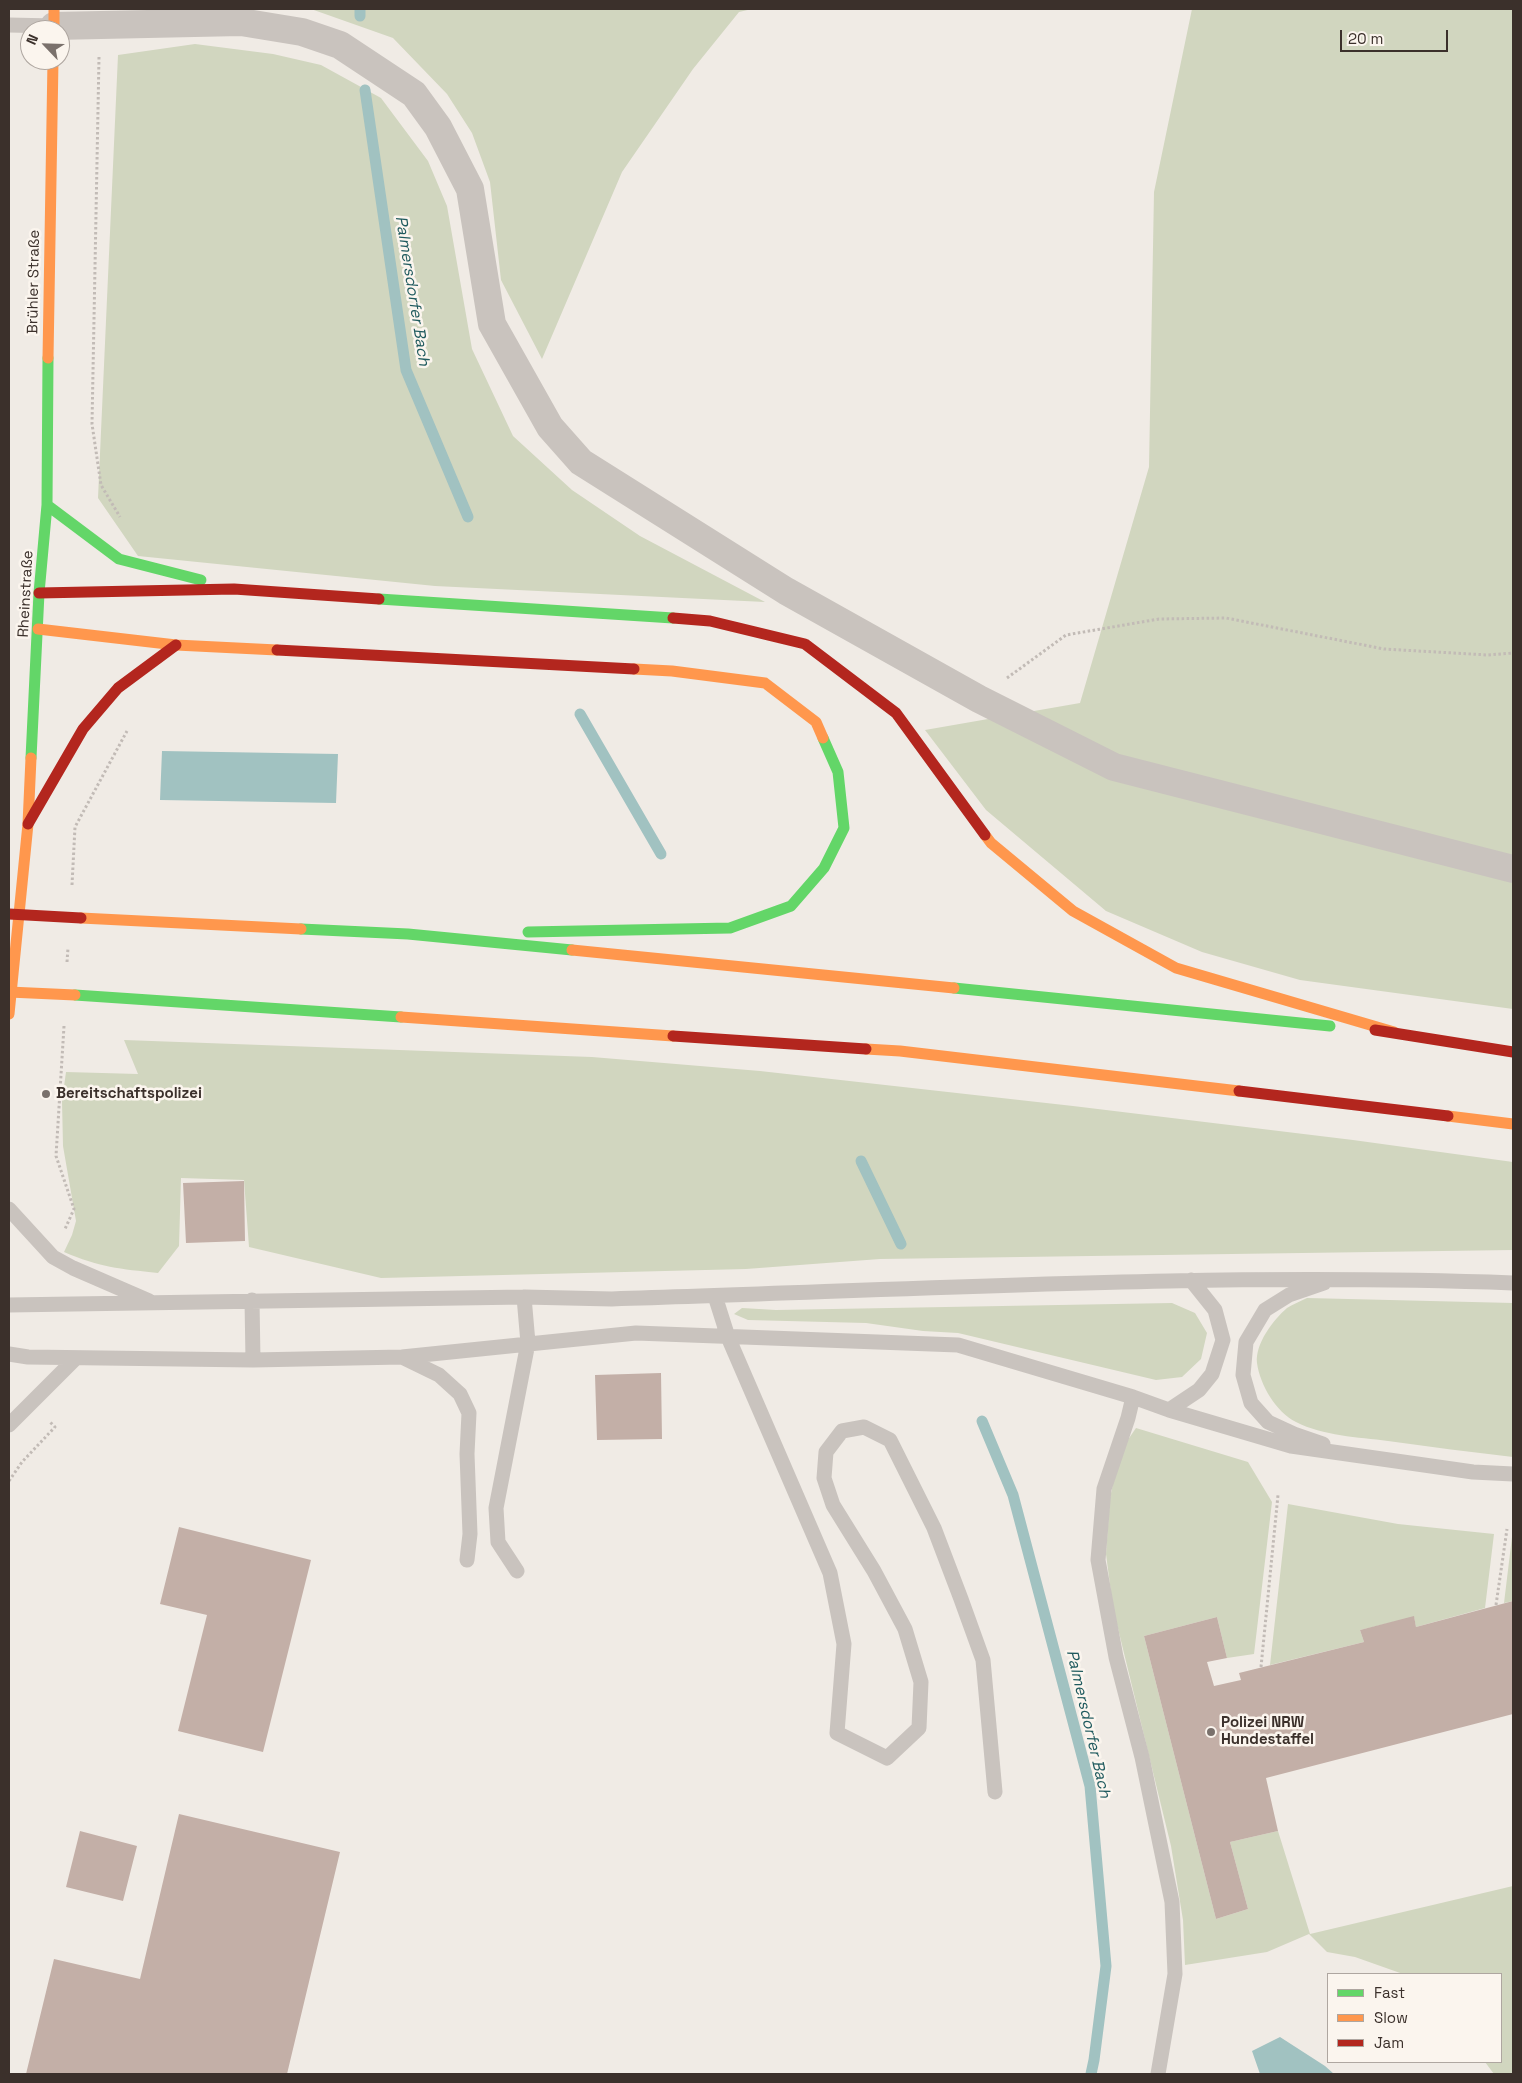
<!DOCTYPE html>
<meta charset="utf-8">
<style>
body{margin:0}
#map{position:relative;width:1522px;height:2083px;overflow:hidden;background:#f0ebe5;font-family:"Space Grotesk",sans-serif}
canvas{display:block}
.frame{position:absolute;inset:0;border:10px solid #3b302b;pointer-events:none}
.legend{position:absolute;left:1327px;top:1973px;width:175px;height:90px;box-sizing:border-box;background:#fbf5ee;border:1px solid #aea6a0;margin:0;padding:6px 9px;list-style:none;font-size:15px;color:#3b302b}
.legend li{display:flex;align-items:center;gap:10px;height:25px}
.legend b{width:25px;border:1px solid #aea6a0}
.north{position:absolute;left:20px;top:20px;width:50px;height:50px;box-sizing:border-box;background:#fbf5ee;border:1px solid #aea6a0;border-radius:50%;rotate:294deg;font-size:14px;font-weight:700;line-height:20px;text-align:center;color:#3b302b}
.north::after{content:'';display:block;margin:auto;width:18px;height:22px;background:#7a716c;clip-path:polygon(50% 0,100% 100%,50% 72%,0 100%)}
.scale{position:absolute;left:1340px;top:30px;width:108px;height:22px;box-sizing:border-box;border:2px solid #3b302b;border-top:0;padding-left:6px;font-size:15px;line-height:18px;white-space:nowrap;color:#3b302b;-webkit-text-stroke:4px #fbf5ee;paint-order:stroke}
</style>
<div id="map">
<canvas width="1522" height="2083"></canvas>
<div class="frame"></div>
<ul class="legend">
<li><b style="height:6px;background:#63d668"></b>Fast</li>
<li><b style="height:6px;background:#ff974d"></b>Slow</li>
<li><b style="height:6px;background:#b3261e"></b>Jam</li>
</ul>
<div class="north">N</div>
<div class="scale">20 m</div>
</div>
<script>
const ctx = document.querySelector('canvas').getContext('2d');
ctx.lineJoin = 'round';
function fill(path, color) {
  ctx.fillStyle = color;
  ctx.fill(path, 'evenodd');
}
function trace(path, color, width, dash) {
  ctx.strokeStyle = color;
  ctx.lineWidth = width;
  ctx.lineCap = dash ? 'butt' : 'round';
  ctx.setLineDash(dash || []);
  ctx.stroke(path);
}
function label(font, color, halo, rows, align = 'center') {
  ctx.font = font + ' "Space Grotesk",sans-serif';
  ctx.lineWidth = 5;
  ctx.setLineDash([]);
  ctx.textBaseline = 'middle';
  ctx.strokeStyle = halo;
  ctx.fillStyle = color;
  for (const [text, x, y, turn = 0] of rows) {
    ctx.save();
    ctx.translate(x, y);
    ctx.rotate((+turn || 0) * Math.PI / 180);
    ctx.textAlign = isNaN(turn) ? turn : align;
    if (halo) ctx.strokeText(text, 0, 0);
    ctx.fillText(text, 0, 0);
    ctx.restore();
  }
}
fill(new Path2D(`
 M311 9H752L739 12 693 69 622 172 542 359 501 280 490 182 472 133 447 94 393 38Z
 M1192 9H1513V1009L1300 980 1202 952 1106 911 986 810 925 730 1080 703 1149 467 1154 192Z
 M195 44 273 54 321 65 381 98 428 161 447 206 472 349 513 436 572 490 640 536 765 602 435 586 138 556 98 498 118 55Z
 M124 1040 592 1057 760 1071 1073 1106 1353 1140 1513 1162V1250L880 1259 746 1269 381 1278 249 1247 244 1180 181 1178 179 1246 158 1273C120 1269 99 1267 64 1252L72 1235 76 1221 63 1146 62 1101 66 1072 138 1074Z
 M1307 1298 1513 1303V1457C1472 1452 1430 1447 1388 1441 1358 1437 1323 1436 1296 1422 1276 1412 1260 1385 1257 1363 1255 1344 1273 1320 1287 1308 1293 1304 1301 1301 1307 1298Z
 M1172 1303 1195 1313 1207 1333 1201 1359 1182 1377 1156 1380 958 1333 923 1331 866 1323 748 1320 734 1314 742 1308 776 1310Z
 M1136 1428 1248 1462 1272 1502 1254 1654 1227 1658 1217 1617 1144 1636 1216 1919 1248 1909 1230 1842 1278 1831 1310 1934 1513 1886V2074H1494L1485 2062H1501V1974H1403L1355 1957 1327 1952 1309 1934 1267 1952 1185 1965 1183 1920 1171 1846 1113 1608 1106 1554 1110 1498 1115 1474 1125 1444Z
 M1288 1504 1398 1524 1494 1534 1485 1608 1416 1627 1414 1617 1360 1630 1364 1642 1270 1665Z
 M1512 1537 1513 1601 1504 1603Z`), '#d1d6bf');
fill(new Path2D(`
 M162 751 338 754 336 803 160 800Z
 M1280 2037 1325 2066 1334 2074H1260L1252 2051Z`), '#a1c2c1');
trace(new Path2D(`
 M360 9V16
 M365 90 406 370 468 517
 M580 714 661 854
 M861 1161 901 1244
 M982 1421 1013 1495 1090 1786 1106 1966 1094 2060 1091 2074`), '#a1c2c1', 11);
fill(new Path2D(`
 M244 1181 245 1241 186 1243 183 1183Z
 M661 1373 662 1439 597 1440 595 1375Z
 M179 1527 311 1560 263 1752 178 1731 207 1615 160 1604Z
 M1513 1601V1714L1266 1778 1278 1831 1230 1842 1248 1909 1216 1919 1144 1636 1217 1617 1227 1658 1207 1662 1214 1686 1241 1680 1239 1673 1364 1642 1360 1630 1414 1616 1416 1627Z
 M179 1814 340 1852 287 2074H26L54 1959 140 1979Z
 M80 1831 137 1846 123 1901 66 1887Z`), '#c3afa7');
trace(new Path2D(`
 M99 57 92 424 101 485 120 517
 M1007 678 1066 635 1159 619 1226 618 1384 649 1488 655 1513 653
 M72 885 75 827 127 731
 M67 962 68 948
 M64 1026 56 1156 74 1209 65 1229
 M9 1481 22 1462 55 1427 50 1422
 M1496 1605 1507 1529
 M1261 1667 1278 1495`), '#c2bbb6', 3, [2.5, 2.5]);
trace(new Path2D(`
 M9 25 54 26
 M9 1209 53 1257 73 1268 149 1301
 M715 1296 728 1337 830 1573 844 1644 837 1733 887 1758 919 1728 921 1682 905 1629 874 1571 833 1505 824 1478 826 1452 842 1431 864 1427 890 1440 934 1528 961 1599 983 1660 995 1792
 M252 1300 253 1360
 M9 1305 524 1297 612 1299C912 1290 1213 1272 1513 1283
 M9 1354 28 1357 253 1360 402 1357 636 1333 958 1345 1133 1397 1169 1410 1291 1446 1473 1472 1513 1474
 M402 1357 439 1375 460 1394 469 1413 467 1454 470 1534 467 1560
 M1133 1397 1128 1418 1104 1489 1098 1560 1116 1657 1142 1757 1172 1902 1175 1974 1158 2074
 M1169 1410 1199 1390 1212 1374 1223 1340 1215 1310 1191 1280
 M9 1425 76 1358
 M1323 1444 1294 1434 1268 1422 1251 1403 1243 1375 1246 1342 1265 1310 1289 1295 1324 1283
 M517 1571 498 1542 496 1508 528 1343 524 1297`), '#c9c3be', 15);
trace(new Path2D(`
 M54 26 241 22 302 32 340 45 414 94 438 127 470 189 492 324 550 427 581 462 786 591 979 699 1114 767 1513 869`), '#c9c3be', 28);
trace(new Path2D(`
 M47 505 119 559 201 580
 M379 599 673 618
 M31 758 39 593 47 505 48 358
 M301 929 408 934 572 950
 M528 932 730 928 791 906 824 868 844 828 838 772 823 738
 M954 988 1330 1026
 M75 995 401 1017`), '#63d668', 11);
trace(new Path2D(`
 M54 9V30
 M48 358 53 60
 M38 629 176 645 277 650
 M634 669 672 671 765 683 816 722 823 738
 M985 835 991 843 1073 911 1176 968 1394 1032
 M81 918 301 929
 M572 950 954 988
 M9 1014 28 824 31 758
 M401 1017 673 1036
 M866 1049 900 1051 1239 1091
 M1448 1116 1513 1124`), '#ff974d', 11);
trace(new Path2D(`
 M39 593 234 589 379 599
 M673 618 710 621 805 644 896 713 985 835
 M277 650 634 669
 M28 824 83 729 118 688 176 645
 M1375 1030 1513 1052
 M673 1036 866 1049
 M1239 1091 1448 1116`), '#b3261e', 11);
trace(new Path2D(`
 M9 992 75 995`), '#ff974d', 11);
trace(new Path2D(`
 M9 914 81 918`), '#b3261e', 11);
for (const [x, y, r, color] of [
 [46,1094,5,"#7a716c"],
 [1211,1732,5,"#7a716c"]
]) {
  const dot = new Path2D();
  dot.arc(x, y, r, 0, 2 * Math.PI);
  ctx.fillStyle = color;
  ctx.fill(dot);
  trace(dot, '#fbf5ee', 2);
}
label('15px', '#3b302b', '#fbf5ee', [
 ["Brühler Straße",34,282,-89],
 ["Rheinstraße",26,594,-87]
]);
label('bold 15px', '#3b302b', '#fbf5ee', [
 ["Bereitschaftspolizei",56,1094],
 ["Polizei NRW",1221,1723],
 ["Hundestaffel",1221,1740]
], 'left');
label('italic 16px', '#1f5a5e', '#fbf5ee', [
 ["Palmersdorfer Bach",412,291,81],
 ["Palmersdorfer Bach",1088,1724,77]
]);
</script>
